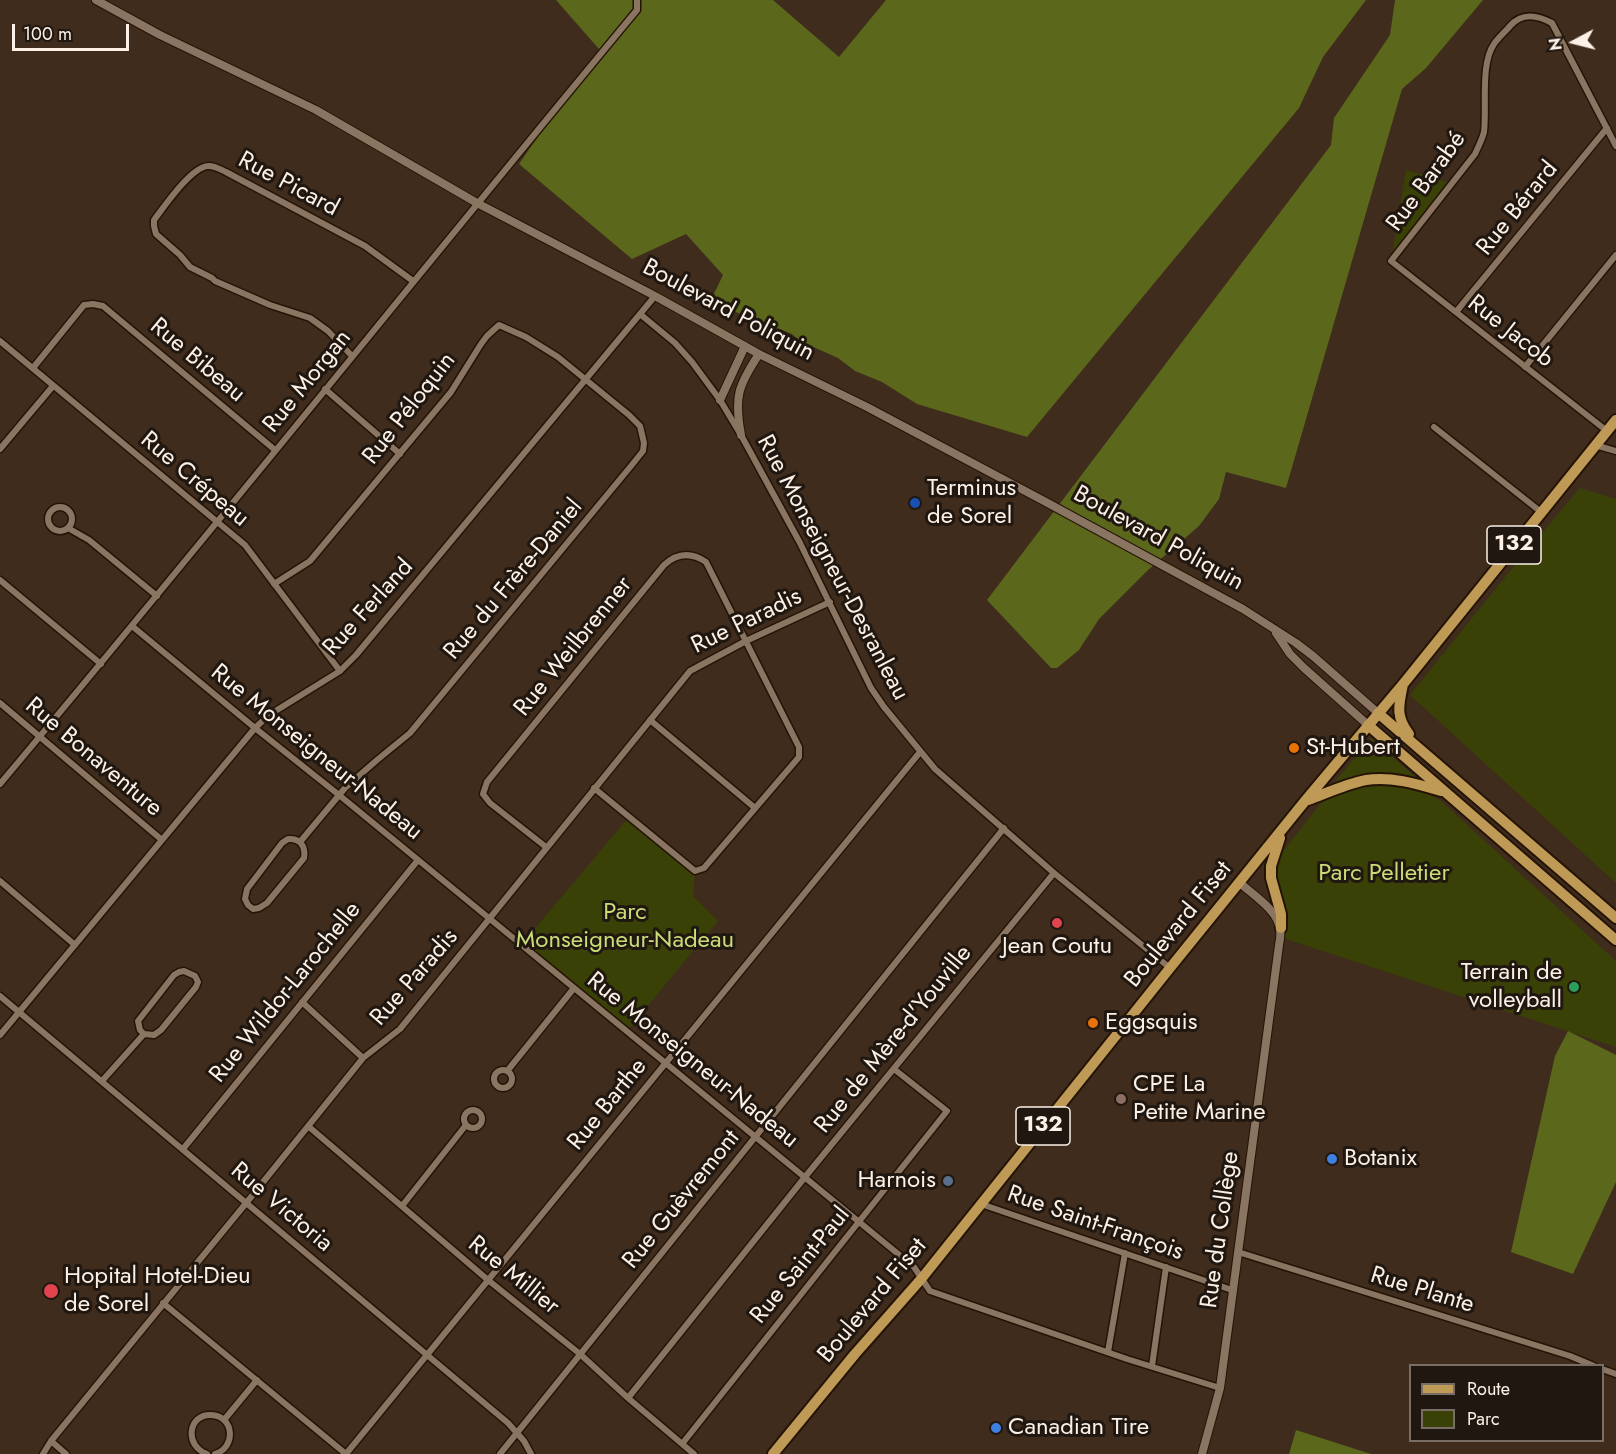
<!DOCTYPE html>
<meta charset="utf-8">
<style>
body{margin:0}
#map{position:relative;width:1616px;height:1454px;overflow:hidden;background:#3f2c1d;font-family:Jost,sans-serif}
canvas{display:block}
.legend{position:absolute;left:1409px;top:1364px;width:195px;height:78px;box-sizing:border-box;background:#1f1710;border:2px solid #786e66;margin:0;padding:8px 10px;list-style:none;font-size:18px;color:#fdf1e7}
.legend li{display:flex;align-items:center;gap:12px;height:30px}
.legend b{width:30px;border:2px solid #786e66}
.north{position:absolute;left:1544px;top:12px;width:60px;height:60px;-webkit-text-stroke:4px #1f1710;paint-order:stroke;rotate:263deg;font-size:16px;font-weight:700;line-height:24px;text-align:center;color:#fdf1e7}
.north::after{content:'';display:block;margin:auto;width:21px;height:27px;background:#fdf1e7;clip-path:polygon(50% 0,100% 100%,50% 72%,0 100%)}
.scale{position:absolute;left:12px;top:24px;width:117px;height:27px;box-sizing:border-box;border:3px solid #fdf1e7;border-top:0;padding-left:8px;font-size:18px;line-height:21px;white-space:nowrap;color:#fdf1e7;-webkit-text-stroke:4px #1f1710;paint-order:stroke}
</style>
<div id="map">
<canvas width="1616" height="1454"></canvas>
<ul class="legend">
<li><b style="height:8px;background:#be9a56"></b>Route</li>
<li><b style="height:16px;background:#394107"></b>Parc</li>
</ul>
<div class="north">N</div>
<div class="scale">100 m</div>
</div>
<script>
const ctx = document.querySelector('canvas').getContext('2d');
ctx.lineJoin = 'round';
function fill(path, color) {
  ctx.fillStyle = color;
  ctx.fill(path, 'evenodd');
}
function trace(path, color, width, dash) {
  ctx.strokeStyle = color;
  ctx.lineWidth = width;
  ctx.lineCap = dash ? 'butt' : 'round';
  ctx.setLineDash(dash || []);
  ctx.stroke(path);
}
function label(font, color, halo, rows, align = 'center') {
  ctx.font = font + ' Jost,sans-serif';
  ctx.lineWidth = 6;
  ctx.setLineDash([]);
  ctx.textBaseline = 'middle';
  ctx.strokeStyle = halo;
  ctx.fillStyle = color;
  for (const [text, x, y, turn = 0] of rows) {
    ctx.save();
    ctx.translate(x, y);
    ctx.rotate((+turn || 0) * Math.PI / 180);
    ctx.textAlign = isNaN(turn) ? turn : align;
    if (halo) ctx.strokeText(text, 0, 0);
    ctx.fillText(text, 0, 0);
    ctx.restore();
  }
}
fill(new Path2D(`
 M1406 170 1450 183 1391 261Z
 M1580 488 1616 499V883L1410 695 1518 561Z
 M1371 738 1420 781 1374 775 1329 789Z
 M1369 781 1419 788 1441 801 1616 961V1047L1286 939 1275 862 1320 804 1343 788Z
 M629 817 695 871 693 896 718 921 627 1031 521 945Z`), '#394107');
fill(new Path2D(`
 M556 0H773L839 57 886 0H1366L1323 57 1299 108 1027 437 917 404 882 382 855 371 838 358 800 341 792 334 710 302 723 275 686 234 632 259 519 164 599 49Z
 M1395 0H1483L1426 68 1402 89 1286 488 1226 472 1219 499 1199 526 1147 571 1099 619 1079 650 1057 668H1051L987 600 1331 145 1334 118 1390 35Z
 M1568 1031 1616 1055V1182L1573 1274 1511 1252 1555 1056Z
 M1296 1430 1371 1454H1289Z`), '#5b671b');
const minor = new Path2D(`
 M1456 312 1607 128
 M640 314 675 343 692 362 720 400 741 435 800 543 871 688 884 707 935 769 1054 873 1170 968
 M0 341 245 545 340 671
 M352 356 328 331 310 318 270 305 215 281 212 278 190 267 180 255 156 234 154 226V220C164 207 191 167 208 166 214 165 221 170 226 172L365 246 413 281
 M1525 367 1616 255
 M33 368 84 305 93 304 103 306 275 450
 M325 389 400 454
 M1434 427 1541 512
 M1607 431 1391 261 1475 154C1478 147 1482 140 1484 132 1487 107 1480 64 1494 44 1498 38 1505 32 1510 26 1522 12 1537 15 1552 23L1616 146
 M1595 445 1616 451
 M0 449 53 386
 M48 519a12 12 0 1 1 24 0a12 12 0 1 1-24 0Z
 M68 528 89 540 157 596
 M0 580 101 664
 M274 584 310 561 451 392 481 344 487 336 499 325 526 337 558 357 629 415 640 426 644 443 643 451 631 466 410 733 377 760 345 788 300 842
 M132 626 255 728 339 795 914 1267 930 1291 1127 1359 1220 1388
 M0 703 162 840
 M650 720 755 808
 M0 784C215 528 424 267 637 10V0
 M288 839C300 838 306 846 304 858L267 903 259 908 253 909 248 905 245 899 247 889 282 843Z
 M546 847 490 803 483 794 487 782 664 565C677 553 691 552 706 562L799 747V757L704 868 695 871 594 788
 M0 881 75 945
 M184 971 195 976 198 982 196 987 161 1030 154 1035 144 1034 140 1030 138 1021 174 975 179 972Z
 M0 996 508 1423 524 1441 531 1454
 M302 1002 363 1058
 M0 1035 255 728 269 715 340 671 356 655 655 296
 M494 1079a9 9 0 1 1 18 0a9 9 0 1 1-18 0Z
 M508 1070 574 988
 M102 1081 144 1034
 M464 1119a9 9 0 1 1 18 0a9 9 0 1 1-18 0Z
 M308 1126 488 1280 580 1354 628 1398 694 1454
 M183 1149 418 860
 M981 1204 1232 1290
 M402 1206 466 1125
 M1238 1252 1570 1356 1594 1366
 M163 1303 346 1454
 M1108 1352 1125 1253
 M1152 1366 1166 1267
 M1602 1369 1616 1374
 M628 1398 805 1177 1054 873
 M224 1420 257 1380
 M51 1441 66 1454
 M682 1444 947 1111 894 1069
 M43 1454 51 1441 247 1202 363 1058 400 1029 690 671 746 641 830 602
 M207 1454C184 1446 188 1414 211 1415 235 1416 236 1448 215 1454
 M346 1454 920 752
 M500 1454 1004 828`);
const tertiary = new Path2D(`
 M96 0 160 35 316 110 477 203 655 296 759 354 867 407 1044 501 1243 609 1296 643 1313 656 1378 713
 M720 400 745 346
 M741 435C734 397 738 386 759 354
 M1276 633 1290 654 1304 668 1368 725
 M1202 1454 1220 1388 1279 945C1280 940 1281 935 1280 930 1279 911 1253 895 1240 883`);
const primary = new Path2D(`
 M1403 684C1399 705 1395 716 1409 734
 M1378 713 1616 918
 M1368 725 1616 940
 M1308 800C1327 793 1346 784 1366 780 1391 776 1417 784 1441 791
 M1280 838 1271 866V878L1281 914V928
 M773 1454 855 1354 922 1278 1170 968 1305 801 1404 683 1616 420`);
trace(minor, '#251405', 9);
trace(tertiary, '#251405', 10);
trace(primary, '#251405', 14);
trace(minor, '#8a7462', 6);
trace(tertiary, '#8a7462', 8);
trace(primary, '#be9a56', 10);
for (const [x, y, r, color] of [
 [915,503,6,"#1a4fb4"],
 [1294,748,6,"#e8710a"],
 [1057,923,6,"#e0444e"],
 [1574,987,6,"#2e9e5b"],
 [1093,1023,6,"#e8710a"],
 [1121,1099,6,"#8d6e63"],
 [1332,1159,6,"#3f7fe0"],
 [948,1181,6,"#5c6f8a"],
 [51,1291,8,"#e0444e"],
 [996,1428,6,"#3f7fe0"]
]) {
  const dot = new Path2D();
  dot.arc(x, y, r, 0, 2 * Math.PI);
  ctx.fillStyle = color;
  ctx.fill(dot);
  trace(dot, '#1f1710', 2);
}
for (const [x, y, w] of [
 [1514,545,54],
 [1043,1126,54]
]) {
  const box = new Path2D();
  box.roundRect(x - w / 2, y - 19, w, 38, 4.5);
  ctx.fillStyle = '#1f1710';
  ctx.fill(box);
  trace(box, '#fdf1e7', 1.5);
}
label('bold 22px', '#fdf1e7', null, [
 ["132",1514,545],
 ["132",1043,1126]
]);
label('24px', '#fdf1e7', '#1f1710', [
 ["Rue Barabé",1427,182,-54],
 ["Rue Picard",288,185,28],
 ["Rue Bérard",1518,209,-51],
 ["Boulevard Poliquin",728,311,28],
 ["Rue Jacob",1510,332,38],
 ["Rue Bibeau",197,361,40],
 ["Rue Morgan",308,382,-51],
 ["Rue Péloquin",410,409,-52],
 ["Rue Crépeau",194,480,40],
 ["Boulevard Poliquin",1158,539,29],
 ["Rue Monseigneur-Desranleau",832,568,62],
 ["Rue du Frère-Daniel",514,580,-50],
 ["Rue Ferland",369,608,-48],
 ["Rue Paradis",747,622,-26],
 ["Rue Weilbrenner",574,647,-51],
 ["Rue Monseigneur-Nadeau",316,753,39],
 ["Rue Bonaventure",93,758,40],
 ["Boulevard Fiset",1179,925,-51],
 ["Rue Paradis",415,978,-49],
 ["Rue Wildor-Larochelle",286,993,-51],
 ["Rue de Mère-d'Youville",894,1040,-51],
 ["Rue Monseigneur-Nadeau",692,1061,39],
 ["Rue Barthe",608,1105,-51],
 ["Rue Guèvremont",682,1200,-51],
 ["Rue Victoria",281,1208,40],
 ["Rue Saint-François",1095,1224,19],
 ["Rue du Collège",1221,1230,-82],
 ["Rue Saint-Paul",801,1266,-51],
 ["Rue Millier",513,1276,39],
 ["Rue Plante",1422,1291,17],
 ["Boulevard Fiset",873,1301,-50]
]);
label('24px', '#fdf1e7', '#1f1710', [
 ["Terminus",927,489],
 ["de Sorel",927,517],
 ["St-Hubert",1306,748],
 ["Jean Coutu",1057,947,"center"],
 ["Terrain de",1562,973,"right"],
 ["volleyball",1562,1001,"right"],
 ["Eggsquis",1105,1023],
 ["CPE La",1133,1085],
 ["Petite Marine",1133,1113],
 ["Botanix",1344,1159],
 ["Harnois",936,1181,"right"],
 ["Hopital Hotel-Dieu",64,1277],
 ["de Sorel",64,1305],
 ["Canadian Tire",1008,1428]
], 'left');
label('24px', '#c9dc76', '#1f1710', [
 ["Parc Pelletier",1384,874],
 ["Parc",625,913],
 ["Monseigneur-Nadeau",625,941]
]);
</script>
